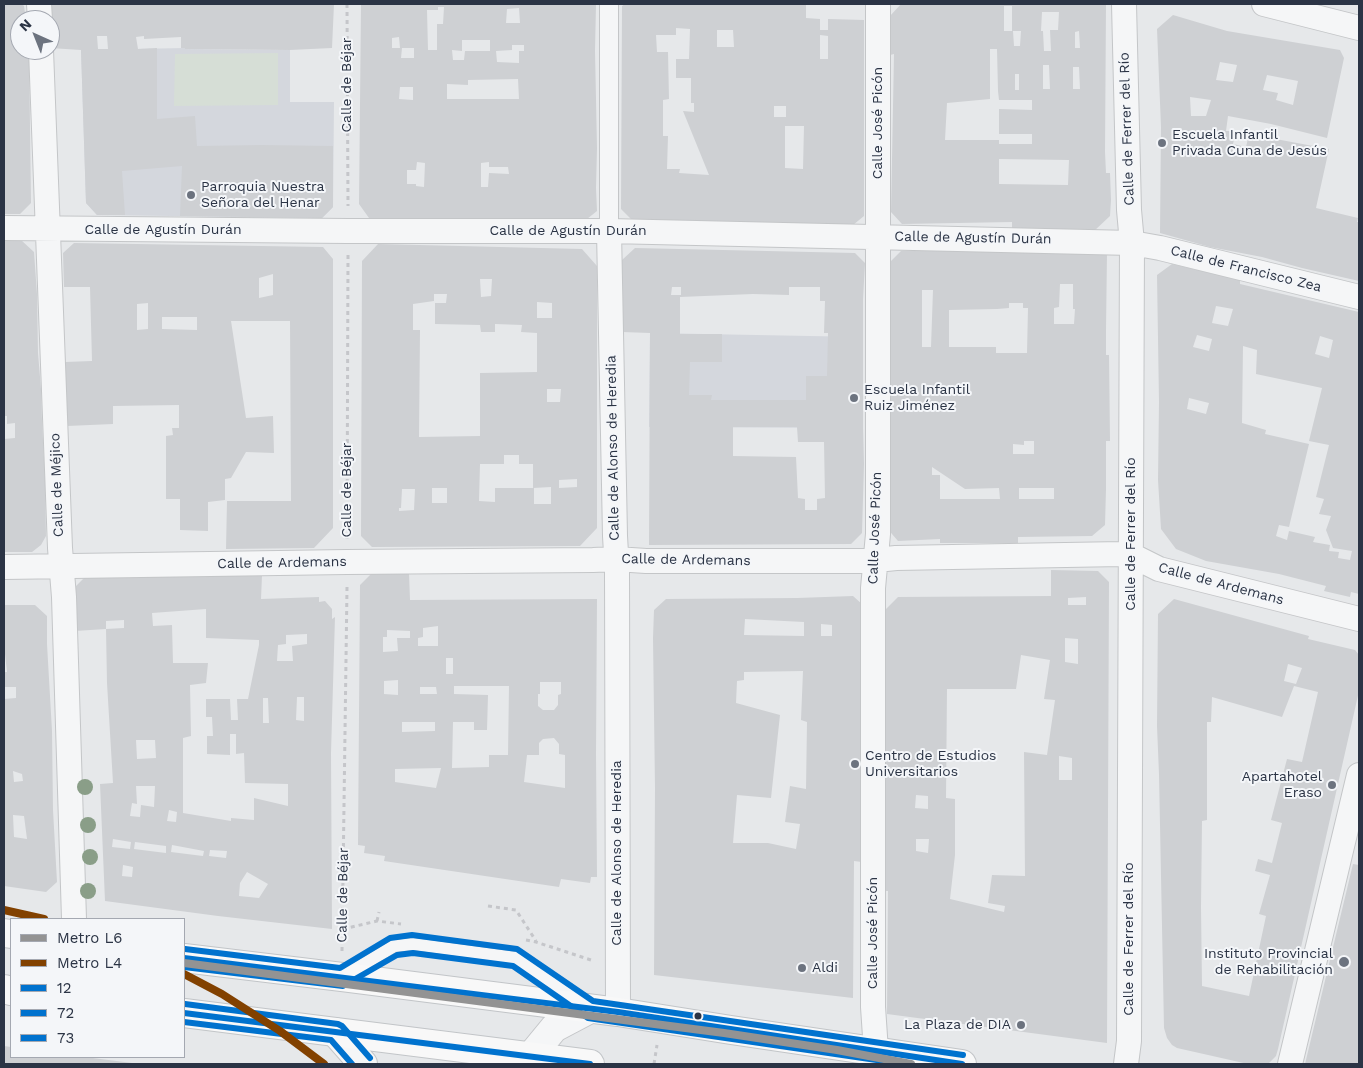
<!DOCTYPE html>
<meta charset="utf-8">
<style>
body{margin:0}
#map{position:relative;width:1363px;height:1068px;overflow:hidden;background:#e6e8ea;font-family:"Work Sans",sans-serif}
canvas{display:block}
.frame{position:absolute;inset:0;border:5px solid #2b3445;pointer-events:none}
.legend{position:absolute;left:10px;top:918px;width:175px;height:140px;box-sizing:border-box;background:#f4f6f9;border:1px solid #a4a8b1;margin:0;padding:6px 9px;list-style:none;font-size:15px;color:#2b3445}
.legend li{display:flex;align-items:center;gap:10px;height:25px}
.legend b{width:25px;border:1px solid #a4a8b1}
.north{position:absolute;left:10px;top:10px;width:50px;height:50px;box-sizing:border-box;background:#f4f6f9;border:1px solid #a4a8b1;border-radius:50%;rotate:316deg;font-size:14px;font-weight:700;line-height:20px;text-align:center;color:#2b3445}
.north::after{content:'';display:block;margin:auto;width:18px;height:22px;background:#6c737f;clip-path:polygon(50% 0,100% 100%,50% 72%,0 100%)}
</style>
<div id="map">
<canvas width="1363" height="1068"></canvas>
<div class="frame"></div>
<ul class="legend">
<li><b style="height:6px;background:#939393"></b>Metro L6</li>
<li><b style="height:6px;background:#824100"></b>Metro L4</li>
<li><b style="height:6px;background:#0072ce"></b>12</li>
<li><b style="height:6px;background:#0072ce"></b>72</li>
<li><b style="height:6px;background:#0072ce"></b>73</li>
</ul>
<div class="north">N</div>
</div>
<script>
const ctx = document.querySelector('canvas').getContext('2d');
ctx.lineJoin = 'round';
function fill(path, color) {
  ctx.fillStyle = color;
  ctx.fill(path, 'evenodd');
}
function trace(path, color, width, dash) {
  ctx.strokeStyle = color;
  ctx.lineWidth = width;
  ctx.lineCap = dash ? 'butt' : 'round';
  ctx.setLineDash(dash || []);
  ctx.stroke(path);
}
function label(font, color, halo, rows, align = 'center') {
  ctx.font = font + ' "Work Sans",sans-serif';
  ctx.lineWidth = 4;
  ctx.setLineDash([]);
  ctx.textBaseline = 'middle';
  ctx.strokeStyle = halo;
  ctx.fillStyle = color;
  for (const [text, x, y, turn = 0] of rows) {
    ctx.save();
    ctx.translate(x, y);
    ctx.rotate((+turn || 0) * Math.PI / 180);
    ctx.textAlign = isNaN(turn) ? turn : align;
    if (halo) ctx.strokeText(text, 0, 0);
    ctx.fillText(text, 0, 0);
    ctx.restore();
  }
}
fill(new Path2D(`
 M185 48V49L290 50V102H334L333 207 322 218 97 215 86 203 81 50Z
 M650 333 863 337V428L649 427Z`), '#d4d7dd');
fill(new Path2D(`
 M278 53V105L174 106 175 54Z`), '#d6ded6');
fill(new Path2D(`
 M4 4H22L24 6 26 20H20V50H29L31 203 20 214H4Z
 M48 4H334L332 48 290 50 185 49V48H181V37L144 39V36L136 37 138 49 157 48V119L195 116 197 146 262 145 333 146V207L322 218 180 216 182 166 122 171 125 215H97L86 203 81 50 50 48V20ZM97 36H107L108 49H98Z
 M361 4H596L595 51 597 148 596 188 597 211 587 219 369 218 359 204ZM438 7H444L443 24H437V50H428L427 10H438ZM519 8 520 23H506L507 9ZM399 37 400 48H392V38ZM462 40H490V51H465L464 60H453L452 50 462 51ZM512 45H524V51H519V63L497 62 496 51 512 50ZM402 48H414V58H401ZM518 79 519 99H447V84L468 85V80ZM400 87H413V100L399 99ZM417 162 425 163 424 187 416 186V184H407V170H416ZM489 162V167H508L509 174 489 173 488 187H481V163Z
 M625 4H806V18L820 19V30H828V19L864 20V216L853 225 632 220 621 209 622 6ZM676 28 690 29 689 59H676V78H691V103H694V112L683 111 709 175 679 173 680 169H667L668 136H663V100L669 99 668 52H657L656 35H676ZM717 30H733L734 47H717ZM820 35 828 36V59H820ZM774 106H786V117H774ZM785 126H804L803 169 785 168Z
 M901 4H1106L1105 152 1106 173H1110L1111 200 1110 216 1093 232 1012 228V222L902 224 891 212 894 54 890 55V16ZM1004 6H1012V31H1021L1020 46H1014L1013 31H1004ZM1042 12H1059L1058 30H1050L1051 51H1044L1043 31H1041ZM1079 31 1080 48H1075V32ZM990 49H997L998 91 999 100H1032V110L999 109V134H1032V144H999V140H945L947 103 990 99ZM1043 65H1049L1050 89H1043ZM1073 67H1079L1080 89H1073ZM1015 74H1019V90H1015ZM999 159 1069 160 1068 185 999 184Z
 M1173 15 1227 31 1340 50 1344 58 1327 138 1271 124 1228 116 1226 131H1236L1233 144 1246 147 1249 134 1329 149 1316 208 1358 218 1357 222H1359V281L1302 268 1262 257 1210 247 1160 233 1161 127 1157 29ZM1220 62 1237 65 1233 82 1216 80ZM1267 75 1298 81 1293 105 1276 100 1278 93 1263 90ZM1190 97 1211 100 1206 116H1191Z
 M4 240H21L34 252 37 294 38 353 41 389 42 421 45 480 46 536 41 545 32 552H4V439L15 438V423L7 424V416H4Z
 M74 243 323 247 333 259V528L314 548 226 549 227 501H291L290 321H231L246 418 273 416 274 453 246 452 231 478 225 479V500L208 502V531L180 530V499H166V436L173 435 172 428H179V405L113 406V424L67 426 65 362 92 361 90 287H64L63 253ZM273 274V295L259 298V278ZM148 303V329L137 330V304ZM162 317H197V330L162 329Z
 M378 244 582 249 597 266V528L580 546 372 547 361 536 362 261ZM480 279H492L491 296 481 297ZM434 294H447L446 303H435V324L480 325 481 332H495V324L522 325 521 332 537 333V372L480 373V436L419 437 420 330H413V304L434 301ZM537 302 552 303V318H537ZM547 389H561L560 402H547ZM504 455H519V464H533V488L551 487V504H534V488H495V502L479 501 480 464H504ZM577 479V487L559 488V480ZM432 488H447V503H432ZM402 489H415L414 510 399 511V508H401Z
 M635 248 855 253 865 263 863 299V428L864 464 862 533 851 544 649 545 650 333 622 332V260ZM672 287H681V295H671ZM789 287H820V301H825L824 333H828L827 376H806V400H711L712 395H689L690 362H722V334H680V297L753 294 789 295ZM733 427H797L798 442H824L825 498 817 499V510H805V499L798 498 796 457 733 456Z
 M901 251H1041L1107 253 1106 330V355H1109L1110 441H1106V489L1105 525 1092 536 1018 537V543H940V539L898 541 886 527 889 438 890 262ZM1060 284H1073V309H1075L1074 324H1054V308L1059 307ZM922 290H933L931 347H922ZM1009 303H1023V308H1028L1027 353H996V347H949V310L997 309 1009 308ZM1024 441H1034V454H1013V444L1024 445ZM932 467 965 489 999 488 1000 499H940V475H932ZM1019 488H1054V499H1019Z
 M1172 264 1240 280V284L1359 312V594L1351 592 1350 597 1324 591 1326 586 1279 574 1206 561 1176 549 1161 529 1158 480 1159 402 1157 275ZM1216 306 1233 309 1228 326 1212 323ZM1197 335 1212 339 1209 351 1193 347ZM1320 336 1333 340 1329 358 1315 354ZM1243 346 1257 350 1256 374 1322 388 1309 441 1329 445 1316 497 1324 499 1319 514 1331 516 1326 530 1333 548 1352 551 1350 560 1338 558 1339 552 1329 551 1330 545 1313 542 1315 537 1289 531 1287 540 1276 536 1279 525 1289 527 1309 444 1265 434 1266 430 1242 423ZM1189 398 1209 403 1206 414 1187 409Z
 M1051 570 1098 571 1109 582 1107 1043 887 1014 888 891H885L886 609 898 597 1051 596ZM1086 597V605H1068V598ZM1065 638 1078 639V664L1065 662ZM1021 655 1050 660 1044 699 1055 700 1047 755 1024 752 1025 876 992 875 988 903 1005 906 1004 912 946 898 950 899 955 855V799L946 798 947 689H1016ZM1059 756 1072 758V780H1059ZM916 795 928 796V809L915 808ZM916 839H929L928 853 916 851Z
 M372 573H409L410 600 597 599 596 754 597 877H591L590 883 561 879 559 887 384 861 385 856 364 853 365 846 358 845 360 585ZM438 626V646H418V638L423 637V628ZM387 630 410 631V638H397L398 651 383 652V637H387ZM446 658H453V674H446ZM398 680V695L384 694V681ZM540 682H561V694L558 695V705L554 710H543L538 706V694H540ZM454 686H509L508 755H489V767L452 768 453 722H474V730H487L488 695 454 694ZM420 687H436L437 694H420ZM402 722H435V731L402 732ZM554 738 559 744V754L565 755V788L524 782 527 755H539V743L543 739ZM441 768 436 788 395 782V769Z
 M262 575 261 599 319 597V602L325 601 332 609V619L335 617 331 753 332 929 218 916 105 901 100 784 113 783 107 683 106 629 124 628V620L106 621V629L75 631 73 589 85 577ZM206 609V638L259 640V645L248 699H237L238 720H231L230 699H206V717H212L213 736H207V754L230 755V734H236V754L244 753 245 783 288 784V806L254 798V820L231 818V821L183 813V738L191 736 190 685 206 683 208 663H173L172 625 153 626 152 613ZM307 634V644L292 646 293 661H277L278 645 286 644V635ZM297 697H304V721L296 720ZM263 698H268L269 723H263ZM136 740H155L156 758 137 759ZM136 786H155L154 807 141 805 140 817 130 816 132 803 137 804ZM169 810 177 812 176 822 167 821ZM113 839 131 842 130 849 112 847ZM135 842 166 846V853L134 849ZM172 845 204 851 203 856 171 852ZM210 850 227 851 226 858 209 856ZM123 865 133 867 132 877 122 876ZM247 872 268 884 259 898 239 896 240 883Z
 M853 596 863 605 862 862 854 861 853 998 654 975 655 788 653 638 654 610 666 599 797 598ZM745 619 804 622V636L744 635ZM821 624 832 625V636H821ZM803 671 801 720 807 722 806 789 790 786 785 822 800 824 796 849 768 843H733L737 795 771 798 780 715 736 703 737 681 744 680V672Z
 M1174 599 1309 636 1308 639 1355 650 1359 655V691L1278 1049 1276 1056 1269 1063 1266 1064H1248L1177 1048 1172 1045 1167 1038 1164 1028 1159 774 1157 726 1158 614ZM1288 664 1302 668 1296 684 1284 681ZM1294 686 1318 692 1302 762 1287 759 1271 820 1282 823 1272 863 1258 859 1255 871 1270 875 1259 914 1266 916 1249 996 1202 986 1201 907 1202 821 1207 820V722H1211L1212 697 1282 717Z
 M4 605H35L47 616V644L52 731 53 810 57 882 46 892 4 886V699L16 698V687H4V672H7L5 654H4ZM13 771 22 774 23 781 14 782ZM13 815 24 816 27 839 14 837Z
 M1353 864 1359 865V1064H1305Z
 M4 1046 11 1047V1057H85L132 1063V1064H4Z`), '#ced0d3');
const service = new Path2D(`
 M347 974 394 946 413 944 516 958 578 1000`);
const pedestrian = new Path2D(`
 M609 4V231`);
const minor = new Path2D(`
 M39 4 40 20
 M1124 4 1129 210 1132 243 1129 1041 1126 1064
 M1264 4 1359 28
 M41 50 60 548 64 597 74 919
 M4 228 348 231H609L1132 243 1160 248 1359 297
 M609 231 615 536 617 570 618 1012
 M4 567 347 562 593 560 616 559 646 561H867L896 558 1122 554 1131 555 1159 569 1359 619
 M876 1051 873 1007V588L878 534V4
 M1290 1064 1359 775`);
const tertiary = new Path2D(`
 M335 1032 363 1064
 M522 1064 531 1056 554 1028 590 1009`);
const primary = new Path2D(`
 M4 933 11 934
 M184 958 342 977 618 1012 731 1030 962 1064
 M4 989 11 991
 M184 1013 590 1064`);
trace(service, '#c4c6c8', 15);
trace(pedestrian, '#c4c6c8', 20);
trace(minor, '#c4c6c8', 26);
trace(tertiary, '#c4c6c8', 30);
trace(primary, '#c2c5c8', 30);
trace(new Path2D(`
 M347 4 348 206
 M347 539 348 255
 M488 906 516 910 536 941
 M377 921 379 912
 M343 929 377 921 401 924
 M526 940 536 942 594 961
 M342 951 347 587
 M654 1064 657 1045`), '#c5c6ca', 3, [4, 4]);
trace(service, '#f5f6f7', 12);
trace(pedestrian, '#f5f6f7', 18);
trace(minor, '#f5f6f7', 24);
trace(tertiary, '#f5f6f7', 28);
trace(primary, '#f8f8f8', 28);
trace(new Path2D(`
 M184 958 618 1012 962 1064
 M184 1013 590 1064`), '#0072ce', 6);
trace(new Path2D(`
 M184 967 343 986 397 955 413 953 513 966 588 1018 904 1064
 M184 1022 331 1040 352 1064`), '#0072ce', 6);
trace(new Path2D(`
 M185 949 340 968 390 938 412 935 517 949 593 1001 963 1055
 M185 1004 338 1024 342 1026 370 1058`), '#0072ce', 6);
trace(new Path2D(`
 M184 963 724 1033 837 1050 911 1064`), '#939393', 8);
trace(new Path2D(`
 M4 910 44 919
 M184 974 222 994 280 1031 324 1064`), '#824100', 8);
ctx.fillStyle = '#8a9e88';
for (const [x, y] of [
 [85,787],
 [88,825],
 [90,857],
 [88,891]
]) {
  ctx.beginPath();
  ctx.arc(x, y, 8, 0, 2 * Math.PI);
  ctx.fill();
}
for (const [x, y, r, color] of [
 [1162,143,5,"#6c737f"],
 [191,195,5,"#6c737f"],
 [854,398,5,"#6c737f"],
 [855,764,5,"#6c737f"],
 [1332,785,5,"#6c737f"],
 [1344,962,6,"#6c737f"],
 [802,968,5,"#6c737f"],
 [698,1016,4.5,"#2b3445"],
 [1021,1025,5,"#6c737f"]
]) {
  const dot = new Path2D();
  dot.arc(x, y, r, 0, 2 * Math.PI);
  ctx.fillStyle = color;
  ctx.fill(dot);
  trace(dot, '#f4f6f9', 2);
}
label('14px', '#2b3445', '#f4f6f9', [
 ["Calle de Béjar",347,85,-90],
 ["Calle José Picón",878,123,-90],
 ["Calle de Ferrer del Río",1127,129,-92],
 ["Calle de Agustín Durán",163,230],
 ["Calle de Agustín Durán",568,231],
 ["Calle de Agustín Durán",973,238,1],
 ["Calle de Francisco Zea",1246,269,14],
 ["Calle de Alonso de Heredia",613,448,-91],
 ["Calle de Méjico",57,485,-92],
 ["Calle de Béjar",347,490,-90],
 ["Calle José Picón",875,528,-88],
 ["Calle de Ferrer del Río",1131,534,-90],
 ["Calle de Ardemans",686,560,1],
 ["Calle de Ardemans",282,563,-1],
 ["Calle de Ardemans",1221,584,15],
 ["Calle de Alonso de Heredia",617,853,-90],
 ["Calle de Béjar",343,895,-89],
 ["Calle José Picón",873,933,-90],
 ["Calle de Ferrer del Río",1129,939,-90]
]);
label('14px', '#2b3445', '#f4f6f9', [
 ["Escuela Infantil",1172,135],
 ["Privada Cuna de Jesús",1172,151],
 ["Parroquia Nuestra",201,187],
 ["Señora del Henar",201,203],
 ["Escuela Infantil",864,390],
 ["Ruiz Jiménez",864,406],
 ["Centro de Estudios",865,756],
 ["Universitarios",865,772],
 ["Apartahotel",1322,777,"right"],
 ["Eraso",1322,793,"right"],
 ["Instituto Provincial",1333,954,"right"],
 ["de Rehabilitación",1333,970,"right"],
 ["Aldi",812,968],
 ["La Plaza de DIA",1011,1025,"right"]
], 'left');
</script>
